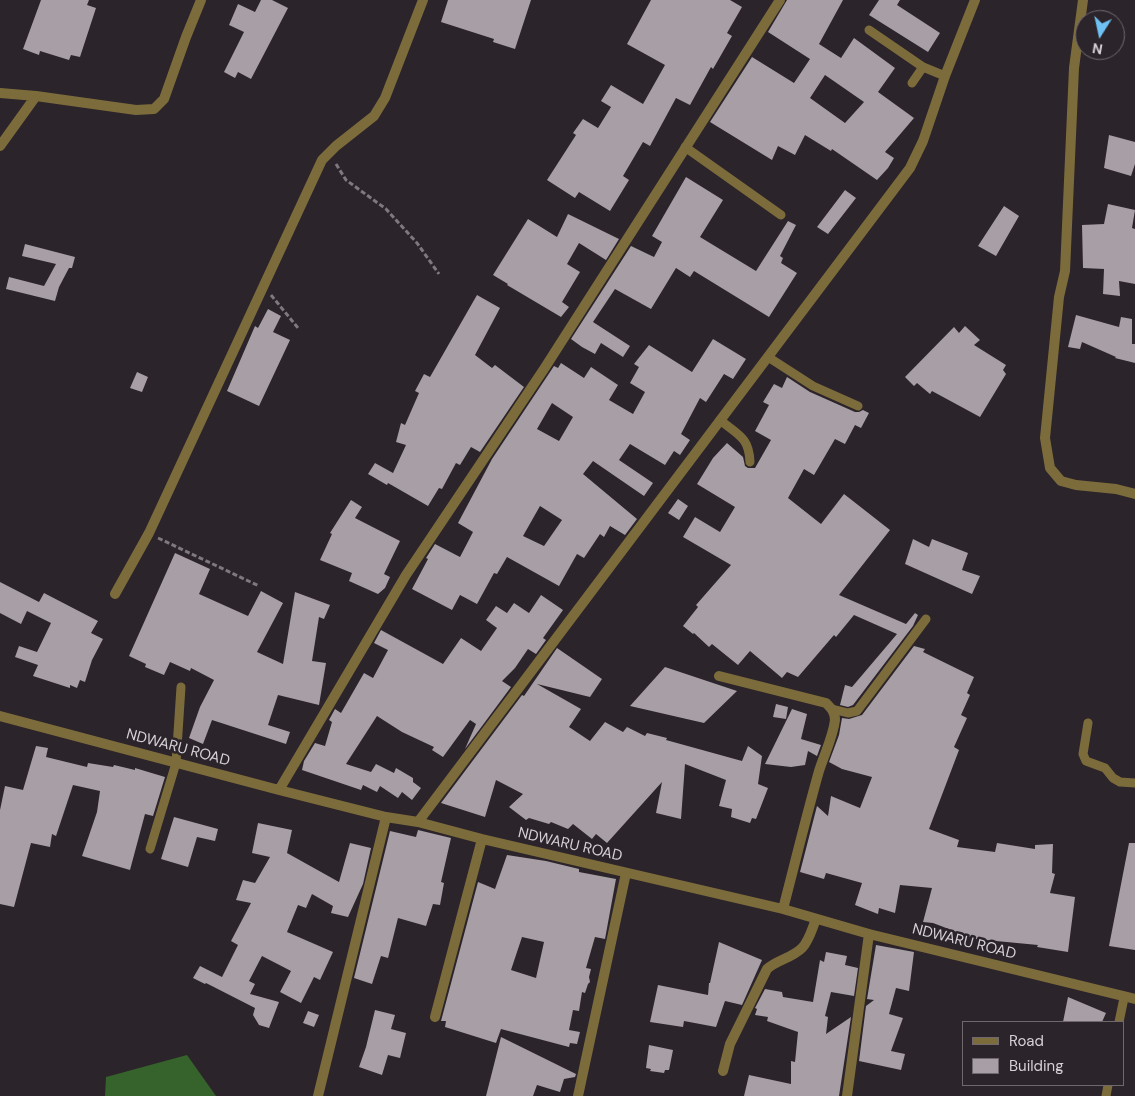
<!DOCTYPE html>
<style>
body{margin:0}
#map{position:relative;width:1135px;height:1096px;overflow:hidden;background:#2b242a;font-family:"DM Sans",sans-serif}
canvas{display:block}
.legend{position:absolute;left:962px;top:1021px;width:162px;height:65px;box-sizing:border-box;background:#2b242a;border:1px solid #6f696e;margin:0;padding:6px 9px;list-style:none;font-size:15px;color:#d5d1d5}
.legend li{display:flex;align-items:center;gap:10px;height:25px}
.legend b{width:25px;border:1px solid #6f696e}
.north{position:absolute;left:1075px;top:10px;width:50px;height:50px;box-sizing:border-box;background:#2b242a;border:1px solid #6f696e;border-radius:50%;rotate:190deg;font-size:14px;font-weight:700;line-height:20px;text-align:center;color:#d5d1d5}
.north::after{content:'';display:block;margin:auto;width:18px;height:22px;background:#6dc2f3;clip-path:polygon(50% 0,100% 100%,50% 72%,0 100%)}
</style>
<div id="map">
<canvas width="1135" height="1096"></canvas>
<ul class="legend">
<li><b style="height:6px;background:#7d6c3b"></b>Road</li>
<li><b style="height:14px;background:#a79ea6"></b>Building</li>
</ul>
<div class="north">N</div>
</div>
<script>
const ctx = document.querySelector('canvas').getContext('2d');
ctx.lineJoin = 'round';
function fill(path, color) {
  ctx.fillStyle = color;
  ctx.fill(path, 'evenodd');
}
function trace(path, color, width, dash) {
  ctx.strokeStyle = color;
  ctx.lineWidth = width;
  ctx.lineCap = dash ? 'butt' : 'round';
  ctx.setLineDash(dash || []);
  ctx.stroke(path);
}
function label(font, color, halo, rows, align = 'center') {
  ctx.font = font + ' "DM Sans",sans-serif';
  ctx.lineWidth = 5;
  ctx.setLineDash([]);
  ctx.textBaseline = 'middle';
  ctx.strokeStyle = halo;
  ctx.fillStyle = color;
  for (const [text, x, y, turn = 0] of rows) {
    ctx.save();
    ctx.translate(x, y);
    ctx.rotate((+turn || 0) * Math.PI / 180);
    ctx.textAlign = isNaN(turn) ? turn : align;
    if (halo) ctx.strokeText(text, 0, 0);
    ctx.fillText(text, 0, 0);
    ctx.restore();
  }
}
fill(new Path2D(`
 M187 1055 216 1096H105L106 1077Z`), '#36622b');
fill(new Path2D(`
 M41 0H89L87 5 96 8 80 57 71 55 69 60 40 51 39 55 23 49Z
 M261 0H272L288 8 251 79 238 72 235 78 224 72 244 32 229 25 238 4 255 12Z
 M448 0H531L515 49 493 42 494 39 441 22Z
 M651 0H730L742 7 727 33 732 36 713 69 711 67 690 105 676 98 650 146 643 142 623 176 629 180 610 211 579 192 575 198 547 180 576 135 573 133 583 119 598 128 611 107 601 101 611 85 643 104 665 65 627 44Z
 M787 0H843L819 44 841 58 854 38 895 68 878 92 914 118 885 152 894 158 888 168 877 180 832 149 831 151 805 135 795 155 778 146 772 160 710 122 752 57 794 83 810 59 768 32ZM825 75 864 102 845 123 810 98Z
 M879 0H900L897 5 940 33 928 52 869 15Z
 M1109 135 1135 142V164L1131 176 1104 168Z
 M686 177 723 200 700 237 756 271 788 221 796 225 780 256 783 258 781 263 797 273 769 317 694 271 690 277 676 268 651 309 615 289 593 322 630 346 623 357 601 343 595 354 582 347 571 339 631 246 654 257 662 242 652 236Z
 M845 190 856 198 828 234 817 227Z
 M1108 204 1135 210 1132 228 1135 229V284L1119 281 1120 296 1103 294 1104 269 1083 268 1082 225 1104 224Z
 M1004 206 1019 216 996 256 978 246Z
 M568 214 619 239 606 260 579 243 567 264 580 272 562 302 569 307 561 317 507 285 508 284 493 275 528 219 557 237Z
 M25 244 75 257 72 268H69L59 287 55 301 6 289 9 277 44 286 56 264 22 256Z
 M477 295 500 308 475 355 492 368 495 365 524 387 480 452 471 447 460 465 456 463 442 489 439 488 428 506 388 483 387 485 368 474 375 463 393 473 406 445 396 442 401 423 405 425 419 393 415 391 424 374 430 377Z
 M268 309 281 316 273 332 290 340 259 406 227 391 255 326 258 328Z
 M1076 315 1119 327 1121 317 1132 319V344H1135V363L1115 358 1116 357 1082 342 1080 349 1068 347Z
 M965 326 980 340 974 345 1006 365 1003 370 1006 374 980 417 932 391 930 394 917 383 914 386 905 377 954 327 959 333Z
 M713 339 746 359 733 379 724 374 706 402 700 398 681 434 690 440 680 455 674 451 665 465 630 444 619 460 653 483 644 496 593 461 583 474 637 519 625 535 610 526 604 537 600 534 584 558 577 554 559 586 507 557 497 574 494 573 477 604 460 595 452 610 412 589 428 559 426 558 435 544 460 557 473 532 458 523 492 459 554 366 558 368 561 363 584 378 591 367 618 385 609 400 633 414 645 392 630 383 639 367 634 364 649 345 692 372ZM552 403 573 417 559 441 537 429ZM540 506 562 520 544 546 523 536Z
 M137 372 148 377 142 392 130 388Z
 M787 377 810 392 855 412H859L863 410 869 413 861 428 855 425 845 444 835 439 814 475 804 469 788 498 821 524 844 494 890 530 839 595 906 624 915 613 918 615 913 626 853 705 848 707 840 705 845 685 852 687 897 634 854 615 836 637 834 635 798 677 787 672 782 678 750 651 738 665 712 644 709 647 694 633 693 634 683 626 698 607 696 605 731 565 683 537 695 517 720 532 735 507 697 484 713 458 727 443 743 457 745 466 748 468H755L771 440 755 431 769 405 763 402 774 384 782 388Z
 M678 499 688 506 679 520 668 513Z
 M351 500 362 507 355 518 400 541 384 574 390 577 385 588 378 594 349 581 352 573 320 560 332 534 330 533Z
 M913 539 929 547 932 539 968 553 962 570 980 576 972 594 905 564Z
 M175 553 210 569 199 594 248 616 261 591 283 603 257 652 283 664 295 592 330 605 324 619 319 617 312 661 326 663 319 705 278 695 268 725 290 732 286 744 212 720 203 744 189 738 200 707 214 680 191 668 190 671 170 662 164 675 145 667 146 664 129 656Z
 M0 582 39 602 44 593 98 621 91 633 103 639 92 660 85 682 80 680 77 688 70 685V688L33 676 38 665 15 657 19 646 37 652 51 623 27 611 21 624 0 613Z
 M541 595 563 610 543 638 546 640 536 654 528 649 515 668 502 681 511 687 465 749 476 724 470 720 443 757 432 750 434 747 402 732 377 716 346 764 371 772 376 764 394 773 396 768 413 778V782L421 788 412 800 402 792 398 798 380 786 377 792 363 785 361 790 302 770 304 761 315 743 325 746 332 722 329 720 335 709 341 713 364 673 373 678 388 650 374 643 381 630 443 664 461 638 481 651 497 628 486 620 496 606 507 613 514 603 529 613Z
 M914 646 925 649 923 652 974 677 967 693 970 695 961 715 967 718 954 747 959 750 929 829 959 840 957 847 995 852 997 843 1035 849V845L1053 844 1052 873 1055 874 1050 893 1075 897 1068 952 1037 947 1038 945 975 939 933 923 923 922 932 888 900 885 895 913 879 908 878 914 855 905 862 883 826 873 824 879 800 872 817 806 828 816 831 796 860 808 872 777 842 769 829 762 839 735 842 718 849 719 862 715Z
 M557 648 602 679 590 697 537 684 581 709 569 727 590 741 605 722 623 732 627 727 645 736 647 733 667 738 666 740 742 761 748 746 762 756 758 784 768 788 756 819 752 818 750 823 731 817 732 809 719 806 726 780 685 764 681 819 656 813 662 782 607 843 596 834 592 839 573 824 568 829 551 822 549 824 529 818 526 820 509 807 523 794 496 780 485 817 441 803 522 695 524 696Z
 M665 667 737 691 704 723 630 706Z
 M776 704 788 707 786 719 773 717Z
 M792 709 807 714 801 739 821 745 817 756 808 751 805 765 791 767 765 764Z
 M36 746 48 748 46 757 87 767 88 763 113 767 114 765 135 770V768L165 777 153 816 145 814 130 870 82 856 97 812 100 791 73 785 56 836 52 834 50 847 31 843 14 907 0 904V810L5 786 23 790Z
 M174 817 218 829 215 841 197 837 188 867 161 859Z
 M258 823 292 830 287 853 339 882 350 843 371 848 363 884 348 917 331 913 333 906 312 894 306 908 298 905 287 932 333 952 320 980 314 977 301 1003 280 992 291 971 262 956 249 981 255 984 250 994 279 1002 269 1028 259 1025 253 1015 255 1008 206 983 205 984 193 978 200 966 222 977 238 945 231 941 251 903 236 900 243 880 255 883 270 857 252 853Z
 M418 830 451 838 441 882 444 883 440 905 433 904 426 926 398 918 388 958 381 956 372 984 354 978 390 831 416 837Z
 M1129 843H1135V950L1109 946Z
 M507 855 546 861 579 869V872L616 879 605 939 595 937 586 968 591 969 589 977 590 982 588 984 585 993 582 992 579 1011 573 1010 569 1030 580 1032 577 1044 570 1043 569 1047 501 1029 496 1043 445 1027 446 1021H441L478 882 495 889ZM522 937 544 942 536 978 511 970Z
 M719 942 762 960 742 1005 725 1001 716 1027 684 1021 683 1027 650 1022 658 985 708 995 709 983H710Z
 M876 945 914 952 909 991 896 988 889 1014 903 1018 891 1051 905 1054 901 1070 859 1061 866 1006 874 1000 867 999Z
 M826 952 847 956 845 965 858 968 854 996 831 992 825 1016 828 1017 826 1034 851 1017 839 1096H744L749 1075 791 1084V1061L795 1062 798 1032 767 1021 768 1017 755 1015 757 1009 755 1008 765 989 782 992 783 997 813 1002 820 960 824 962Z
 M1068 997 1106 1013 1102 1022H1063Z
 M375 1010 395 1015 391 1029 406 1033 400 1058 388 1055 382 1075 359 1067 366 1047Z
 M308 1011 319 1015 314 1027 303 1023Z
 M501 1037 576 1074 575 1077 564 1079 560 1092 537 1085 533 1096H486Z
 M649 1045 673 1050 669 1070H665L664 1073 650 1071 651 1069 646 1068Z`), '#a79ea6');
trace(new Path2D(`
 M336 164 346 180 386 209 417 243 439 274
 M271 295 298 328
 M158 538 259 586`), '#7f797e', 3, [5, 2.5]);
trace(new Path2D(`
 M869 30 923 67 945 76
 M912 83 923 67
 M685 147 781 215
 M768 357 813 386 858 406
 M720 420C738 435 749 437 750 462
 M832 709 848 713 857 711 926 619
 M1088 723 1083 754 1086 761 1105 768 1113 778 1120 782 1135 783
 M150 849 176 763 181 687
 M1119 1022 1124 998
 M1106 1096 1108 1085`), '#7d6c3b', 9);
trace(new Path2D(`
 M1083 0 1074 68 1065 271 1059 297 1045 438 1050 468 1061 481 1076 485 1116 489 1135 494
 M0 93 36 96 136 110 154 109 164 99 186 37 201 0
 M0 146 36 96
 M115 594 149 533 322 160 336 146 374 116 385 98 423 0
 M719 676 826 703C831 708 835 712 835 720 833 737 824 755 819 771 806 817 795 863 783 909
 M0 716 279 790 386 817 418 822 482 839 783 909 869 934 1135 999
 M279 790 406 575 544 369 780 0
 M418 822 910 168 923 141 945 76 975 0
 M435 1017 482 839
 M723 1071 730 1044 767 969C777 960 792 958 802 948 809 941 812 929 816 919
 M318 1096 386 817
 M578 1096 626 873
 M847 1096 869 934`), '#7d6c3b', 10);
label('15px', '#d5d1d5', '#2b242a', [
 ["NDWARU ROAD",178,748,15],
 ["NDWARU ROAD",570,845,13],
 ["NDWARU ROAD",964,942,14]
]);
</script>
